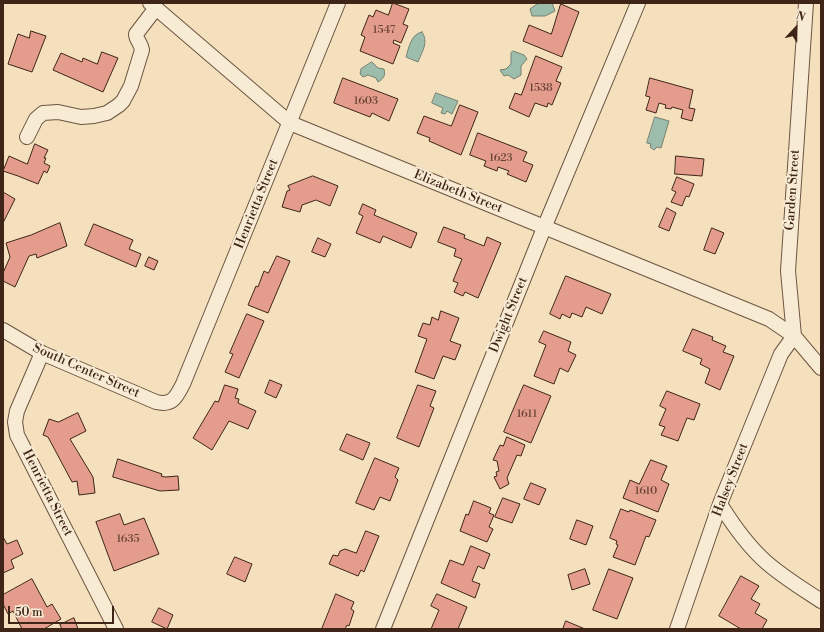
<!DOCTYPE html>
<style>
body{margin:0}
#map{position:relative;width:824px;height:632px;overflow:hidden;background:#f4e0bd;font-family:"Libre Bodoni",serif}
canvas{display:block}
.frame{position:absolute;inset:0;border:4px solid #3e2518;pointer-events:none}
.north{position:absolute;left:776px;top:8px;width:40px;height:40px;-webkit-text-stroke:3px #f8ebd4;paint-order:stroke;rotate:22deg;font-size:11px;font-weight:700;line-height:16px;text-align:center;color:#3e2518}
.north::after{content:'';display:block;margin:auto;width:14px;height:18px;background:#3e2518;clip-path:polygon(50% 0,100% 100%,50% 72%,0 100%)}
.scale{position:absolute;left:8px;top:606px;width:106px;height:18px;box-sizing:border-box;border:2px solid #3e2518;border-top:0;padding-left:5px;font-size:12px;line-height:14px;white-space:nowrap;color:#3e2518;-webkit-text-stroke:3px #f8ebd4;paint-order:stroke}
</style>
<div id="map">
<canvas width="824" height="632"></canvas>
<div class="frame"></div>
<div class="north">N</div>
<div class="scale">50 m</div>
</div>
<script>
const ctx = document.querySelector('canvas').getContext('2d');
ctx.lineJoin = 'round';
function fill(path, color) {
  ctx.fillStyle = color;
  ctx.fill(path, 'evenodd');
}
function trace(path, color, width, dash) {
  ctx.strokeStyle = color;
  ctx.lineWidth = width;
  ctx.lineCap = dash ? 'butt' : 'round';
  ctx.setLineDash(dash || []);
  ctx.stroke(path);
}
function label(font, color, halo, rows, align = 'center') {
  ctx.font = font + ' "Libre Bodoni",serif';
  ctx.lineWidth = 4;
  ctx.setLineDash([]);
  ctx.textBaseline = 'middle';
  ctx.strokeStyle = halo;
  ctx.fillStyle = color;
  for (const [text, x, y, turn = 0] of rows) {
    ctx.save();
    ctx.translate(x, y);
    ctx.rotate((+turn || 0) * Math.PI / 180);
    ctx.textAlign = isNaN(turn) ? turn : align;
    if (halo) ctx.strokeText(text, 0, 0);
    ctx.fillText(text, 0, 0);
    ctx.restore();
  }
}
const water = new Path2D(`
 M552 3 555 11 545 16H532L530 9 537 4Z
 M422 32C429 42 422 52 418 62L406 57C409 47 411 34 422 32Z
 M513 51 524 55 527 59 521 66V75L514 79 508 75 504 76 500 70 506 69 511 64V53Z
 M372 62 378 68 384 69C386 76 383 79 378 82L376 78 368 75 363 77 360 74 361 69Z
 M436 93 458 101 452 114 447 111 445 114 441 113 443 108 432 103Z
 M655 117 669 121 661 148 657 147 654 150 650 147 651 144 647 143Z`);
fill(water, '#9cbdac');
trace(water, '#768071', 1);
const building = new Path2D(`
 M393 3 409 9 403 24 408 26 401 43 394 40 393 43 400 46 393 64 360 51 365 37 361 35 369 15 373 17 376 10 388 15Z
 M561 4 579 12 562 57 523 41 529 25 551 34Z
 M31 31 46 36 32 72 8 64 18 34 29 38Z
 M102 52 118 58 103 92 53 70 61 53 82 62 83 58 97 64Z
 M536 56 562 67 556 81 561 83 552 105 548 103 547 107 535 103 529 117 509 108 515 93 521 95Z
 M343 78 398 99 389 121 372 113 370 117 334 103Z
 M650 78 693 90 689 108 695 109 692 121 681 118 683 110 672 107 671 109 665 108 666 105 659 103 656 113 646 110 650 97 646 96Z
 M460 105 478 112 461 155 429 141 430 138 417 133 424 116 451 126Z
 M478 133 527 152 523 161 533 165 526 182 507 174 509 171 498 167 497 171 484 166 486 161 470 155Z
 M35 144 48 150 44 158H46L44 163 50 166 47 173 44 171 38 184 18 176 3 171 9 156 27 164Z
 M676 156 704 159 702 176 675 174Z
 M313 176 338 186 330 206 316 200 302 205 300 212 282 207 287 191 290 190 288 186Z
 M677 177 694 184 689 197 686 196 682 206 671 202 676 192 672 190Z
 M3 192 15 199 3 223Z
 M363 204 376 210 374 215 417 233 411 248 383 236 380 243 356 233 363 216 359 214Z
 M667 208 676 213 669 231 659 227Z
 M60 223 67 246 37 258 36 254 29 256 15 287 3 281V273L10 257 6 243 31 235Z
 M94 224 133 240 129 249 141 254 136 267 85 245Z
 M444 227 465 235 464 238 484 246 487 237 501 243 478 298 465 292 463 296 454 292 458 283 453 281 462 259 454 256 456 249 438 242Z
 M712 228 724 233 715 254 704 250Z
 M318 238 331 244 325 257 312 252Z
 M277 256 290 261 268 313 248 305 256 286 258 287 264 271 268 273Z
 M149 257 158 261 154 270 145 266Z
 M566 276 611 294 602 314 586 307 582 317 572 313 570 318 562 314 560 319 550 314Z
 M441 311 459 318 450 341 461 345 455 360 443 356 434 379 415 372 427 339 418 336 423 323 430 325 432 317 438 320Z
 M247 314 264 321 239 378 225 372 233 354 230 353Z
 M693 329 713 337 712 340 726 346 723 352 734 356 720 390 705 383 710 369 700 364 702 359 683 351Z
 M544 331 571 342 568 351 576 355 568 372 560 368 554 384 534 376 546 345 539 342Z
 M270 380 282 385 276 398 265 393Z
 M225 385 238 389 235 398 239 399 238 403 256 411 248 429 229 421 212 450 193 438 215 401 218 402Z
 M418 385 436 391 430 406 434 408 419 447 397 438Z
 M524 385 551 396 531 443 504 432Z
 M667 391 700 404 694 420 687 418 678 441 661 435 665 427 659 425 666 409 660 406Z
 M78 413 86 431 70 439 93 477 95 493 79 495 77 481 72 482 48 437 43 435 49 419 58 422Z
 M347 434 370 443 363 460 340 450Z
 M507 437 525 445 521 456 517 455 507 478 509 484 500 489 494 477 497 476 496 472 499 471 497 461 493 460 500 445 503 446Z
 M375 458 399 468 395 477 398 480 390 501 380 497 374 510 356 503Z
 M118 459 162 474 161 476 165 477 178 476 179 490 160 491 113 477Z
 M651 460 667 466 661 480 669 484 658 512 623 498 630 480 639 484Z
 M531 483 546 489 539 505 524 499Z
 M503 498 520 504 512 523 495 517Z
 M474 501 491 508 489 513 494 515 489 527 493 529 487 542 460 531 466 514 468 515Z
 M621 509 629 512 630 510 656 520 649 537 646 536 635 565 613 557 618 545 616 544 617 541 610 538Z
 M120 514 124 525 144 518 159 554 114 571 96 522Z
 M577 520 593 526 586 545 570 539Z
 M366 531 379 536 364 572 361 570 358 576 329 564 333 555 338 556 340 551 345 549 356 553Z
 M3 537 7 544 17 540 23 554 11 560 14 568 3 573Z
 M471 546 490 554 484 569 478 566 472 581 480 584 475 598 441 583 450 560 463 565Z
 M235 557 252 564 245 582 227 574Z
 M585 569 590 584 572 590 568 575Z
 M609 569 633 578 617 619 593 610Z
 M741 576 759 586 751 599 760 604 755 613 767 620 762 629H741L719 616Z
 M32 579 47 607 52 604 61 619 44 629H22L13 611 8 614 3 604V595Z
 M336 594 354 602 351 609 354 611 349 626 347 625 345 629H322Z
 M437 594 467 607 458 629H431L439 610 431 606Z
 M159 608 173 615 167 629 152 622Z
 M74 618 78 629H62L60 625Z
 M566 621 585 629H563Z`);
fill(building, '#e49c8d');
trace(building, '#3e2518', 1);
const minor = new Path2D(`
 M150 3 290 123 769 319 794 336
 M806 3 788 271 794 336 821 368
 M27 137 36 119 43 113 58 112 81 117 94 116 107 113 119 105 123 101 131 86 142 50C141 43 136 40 136 34L156 8
 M3 330 42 353 156 402C173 406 176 397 183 384L338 3
 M42 353 17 411 15 422 17 435 116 629
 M720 504C733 525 748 546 766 562 783 577 803 589 821 601
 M383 629 544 228 638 3
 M677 629 720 504 781 354 794 336`);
trace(minor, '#6c5441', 16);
trace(minor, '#f8ebd4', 14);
label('11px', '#684335', null, [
 ["1547",384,30],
 ["1538",541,88],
 ["1603",366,101],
 ["1623",501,158],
 ["1611",527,414],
 ["1610",646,491],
 ["1635",128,539]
]);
label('13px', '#3e2518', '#f8ebd4', [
 ["Garden Street",793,190,-86],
 ["Elizabeth Street",458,192,22],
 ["Henrietta Street",257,204,-68],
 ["Dwight Street",509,315,-68],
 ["South Center Street",86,371,24],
 ["Halsey Street",731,480,-69],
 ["Henrietta Street",47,493,63]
]);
</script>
